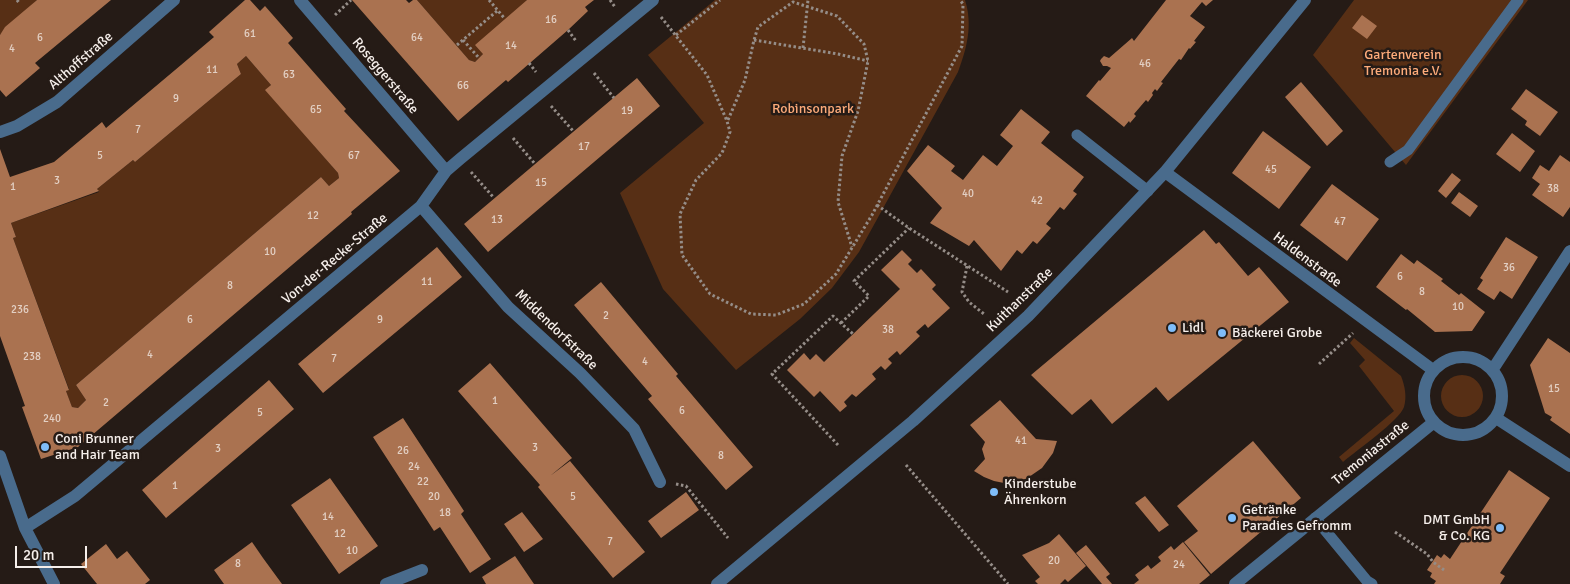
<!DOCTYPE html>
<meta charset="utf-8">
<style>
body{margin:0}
#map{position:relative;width:1570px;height:584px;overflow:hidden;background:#251b16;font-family:Signika,sans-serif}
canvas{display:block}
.scale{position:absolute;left:15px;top:546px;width:72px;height:22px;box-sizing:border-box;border:2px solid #f6efeb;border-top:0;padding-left:6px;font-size:15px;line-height:18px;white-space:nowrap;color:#f6efeb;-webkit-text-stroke:4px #251b16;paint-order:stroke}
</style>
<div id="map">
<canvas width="1570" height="584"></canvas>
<div class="scale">20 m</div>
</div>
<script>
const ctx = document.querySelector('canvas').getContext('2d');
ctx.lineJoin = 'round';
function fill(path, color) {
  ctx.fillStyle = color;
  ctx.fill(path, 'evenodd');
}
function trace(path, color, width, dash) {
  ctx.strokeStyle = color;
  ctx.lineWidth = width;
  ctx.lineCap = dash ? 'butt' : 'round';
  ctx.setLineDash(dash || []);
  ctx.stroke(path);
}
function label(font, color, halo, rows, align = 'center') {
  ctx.font = font + ' Signika,sans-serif';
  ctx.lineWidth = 5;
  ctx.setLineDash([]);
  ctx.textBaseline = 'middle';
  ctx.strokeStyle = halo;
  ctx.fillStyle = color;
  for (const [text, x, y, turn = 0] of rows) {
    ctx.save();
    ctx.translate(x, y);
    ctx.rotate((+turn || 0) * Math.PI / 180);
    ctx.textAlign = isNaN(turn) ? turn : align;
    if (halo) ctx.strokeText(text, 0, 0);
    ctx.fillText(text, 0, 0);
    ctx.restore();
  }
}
fill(new Path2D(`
 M0 0H37L0 35Z
 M417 0H527L483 54 475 62 469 60Z
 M715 0H965C973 25 967 48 958 72L859 252 832 288 800 319 736 370 663 289 620 193 704 123 648 55Z
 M1354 0H1528L1406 165 1313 55Z
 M246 56 271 85 266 90 338 173 339 178 329 186 321 177 76 385 86 400 78 408 72 407 66 391 69 389 13 238 16 237 11 223 99 192 97 189 133 160 135 162 241 74 237 64Z
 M1354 338 1401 376C1405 386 1407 397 1404 407 1399 421 1357 450 1343 462L1339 457 1394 411 1359 366 1365 360 1350 343Z
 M1441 396a21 21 0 1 1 42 0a21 21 0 1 1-42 0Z`), '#572f15');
fill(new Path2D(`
 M37 0H111L35 63 40 68 6 97 0 90V35L5 27Z
 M245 0H250L260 11 265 6 293 38 288 43 346 109 344 111 400 171 351 212 352 214 78 447 41 459 22 407 25 406 0 336V149L10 177 54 162 102 122 106 128 181 65 214 37 209 32ZM246 56 271 85 265 90 338 173 339 178 329 186 321 177 76 385 86 400 78 408 72 407 66 391 69 390 13 238 16 237 11 223 99 191 97 189 133 160 135 162 241 74 237 64Z
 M352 0H406L409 3 413 0H417L469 60 475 62 483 54 475 45 527 0H594L585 7 588 11 568 30 508 82 506 80 458 121Z
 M1166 0H1213L1206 6 1202 2 1190 16 1205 27 1194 41 1196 42 1190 49 1189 48 1181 60 1179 59 1161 82 1163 83 1157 91 1155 89 1152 93 1153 95 1148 102 1146 100 1134 114 1136 116 1130 123 1129 121 1124 127 1086 96 1099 80 1100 81 1111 68 1107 66H1103L1100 61 1101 59 1104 56 1109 58 1132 38 1134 41Z
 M1362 15 1377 26 1367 39 1352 28Z
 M637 78 660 106 488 252 464 224Z
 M1301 82 1343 131 1327 146 1285 97Z
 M1526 89 1558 112 1540 136 1525 125 1527 121 1511 109Z
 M1021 109 1050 132 1041 143 1084 177 1073 191 1077 194 1064 210 1060 207 1046 224 1051 228 1037 244 1033 241 1022 254 1017 250 1001 271 974 240 969 246 930 223 942 208 907 171 928 145 955 166 951 171 963 180 983 155 997 166 1013 146 1000 135Z
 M1263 131 1311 167 1279 209 1232 173Z
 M1512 133 1535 151 1520 172 1496 154Z
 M1560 155 1570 162V207L1563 217 1532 195 1540 184 1532 178 1540 165 1549 171Z
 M1452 173 1461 180 1446 198 1438 191Z
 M1332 184 1379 219 1347 261 1300 225Z
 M1459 192 1478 206 1470 217 1451 203Z
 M1204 230 1216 244 1219 242 1248 276 1259 267 1289 302 1168 401 1156 387 1112 424 1091 399 1072 415 1031 375Z
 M1506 237 1538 257 1512 299 1500 291 1494 300 1477 289 1483 280 1480 278Z
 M437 247 462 277 323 393 298 364Z
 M902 250 912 260 908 264 917 273 921 269 936 285 932 289 950 308 928 328 925 324 916 332 920 336 900 355 897 351 888 359 892 363 885 370 881 366 872 374 876 379 856 397 852 394 844 402 847 406 840 412 820 391 814 397 787 370 804 353 810 360 816 354 824 362 900 289 881 270Z
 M1401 254 1414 264 1417 260 1443 279 1441 281 1459 295 1461 293 1485 312 1472 331 1435 332 1407 309 1406 310 1376 287Z
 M601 282 678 374 676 376 753 467 726 490 648 399 652 396 574 305Z
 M1548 338 1570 353V434L1550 420 1552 417 1545 413 1530 365Z
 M490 363 572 458 550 476 570 461 645 552 613 578 538 487 540 485 458 391Z
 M269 380 294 409 166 518 142 490Z
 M1000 400 1036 439 1057 441 1053 453 1042 468 1026 479 1017 481 1004 483 994 481 984 477 974 471 985 459 982 449 985 442 970 425Z
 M403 418 464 511 461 514 491 559 470 573 440 527 434 531 373 437Z
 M1253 441 1301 498 1211 574 1184 542 1198 531 1177 506Z
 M1509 470 1550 498 1500 573 1505 576 1500 584H1434L1436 581 1430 577 1432 573 1427 570 1437 555 1441 558 1444 554 1450 559Z
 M330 478 378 546 339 574 291 505Z
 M686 492 699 510 661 538 648 521Z
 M1145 496 1169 525 1159 532 1135 503Z
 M522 512 543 539 524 552 504 524Z
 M1059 534 1086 566 1068 582 1065 579 1060 584H1038L1035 581 1040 577 1022 555 1049 543Z
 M252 542 263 558 282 584H224L214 570Z
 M1183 542 1210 575 1199 584H1134L1139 580 1135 575 1148 565 1151 569 1161 561 1158 557 1171 546 1174 550Z
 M106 544 117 559 127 551 150 580 145 584H97L81 564Z
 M1086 545 1110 574 1106 577 1112 584H1102L1076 553Z
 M515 556 534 584H486L482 577Z`), '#aa7250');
trace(new Path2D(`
 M17 0 20 4
 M489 0 505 19
 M610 0 615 7
 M335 15 351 0
 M661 17 707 75 727 121 730 132 722 153 696 180 680 214 682 255 710 294 751 314 776 315 804 304 836 274 872 215 962 46 963 4 960 0
 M568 30 576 41
 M676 35 720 0
 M463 40 479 58
 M754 40 838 54 868 61
 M457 45 497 11
 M803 48 808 0
 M529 63 536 72
 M594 73 614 98
 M551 106 574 132
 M728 120 745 80 754 40 758 27 793 2 837 16 864 44 868 61 858 111 842 156 838 202 852 247
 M513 138 535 164
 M471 172 494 198
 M877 205 909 228 1008 292
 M967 266 962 292 969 302 984 314
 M841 323 869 296 854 281 909 228
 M1319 364 1353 333
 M838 445 772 374 833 316 853 334
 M906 465 1008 584
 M676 484 686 486 728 538
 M1395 532 1427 554 1433 562 1444 570`), '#958d88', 3, [2.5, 2.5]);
trace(new Path2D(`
 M1077 135 1148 191
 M1390 162 1408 150 1518 0
 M1315 518 1367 581 1372 584`), '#496b8c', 11);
trace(new Path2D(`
 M300 0 446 171
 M0 132 17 126 57 102 174 0
 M1165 172 1433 370
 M421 206 508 307 580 373 634 429 660 482
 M1424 396a39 39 0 1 1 78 0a39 39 0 1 1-78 0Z
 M1493 369 1570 251
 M1496 418 1570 466
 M0 456 25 528 54 584
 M25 528 75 496 421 206 446 171 460 159 653 0
 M386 584 422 570
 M717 584 913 421 1028 316 1165 172 1305 0
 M1235 584 1434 422`), '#496b8c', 12);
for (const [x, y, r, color] of [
 [1172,328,5,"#7fbdf9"],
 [1222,333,5,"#7fbdf9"],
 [45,447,5,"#7fbdf9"],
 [994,492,5,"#7fbdf9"],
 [1232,518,5,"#7fbdf9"],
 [1500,528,5,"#7fbdf9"]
]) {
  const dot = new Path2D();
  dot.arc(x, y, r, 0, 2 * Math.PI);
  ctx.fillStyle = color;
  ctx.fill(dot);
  trace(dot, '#251b16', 2);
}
label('11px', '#e3d0c4', null, [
 ["16",551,20],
 ["61",250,34],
 ["6",40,38],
 ["64",417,38],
 ["14",511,46],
 ["4",12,49],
 ["46",1145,64],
 ["11",212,70],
 ["63",289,75],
 ["66",463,86],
 ["9",176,99],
 ["65",316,110],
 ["19",627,111],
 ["7",138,130],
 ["17",584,147],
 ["5",100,156],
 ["67",354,156],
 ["45",1271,170],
 ["3",57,181],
 ["15",541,183],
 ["1",13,187],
 ["38",1553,189],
 ["40",968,194],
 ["42",1037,201],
 ["12",313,216],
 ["13",497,220],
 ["47",1340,222],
 ["10",270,252],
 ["36",1509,268],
 ["6",1400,277],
 ["11",427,282],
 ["8",230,286],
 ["8",1422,292],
 ["10",1458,307],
 ["236",20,310],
 ["2",606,316],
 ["6",190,320],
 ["9",380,320],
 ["38",888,330],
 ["4",150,355],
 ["238",32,357],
 ["7",334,359],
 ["4",645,362],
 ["15",1554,389],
 ["1",495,401],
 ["2",106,403],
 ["6",682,411],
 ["5",260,413],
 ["240",52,419],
 ["41",1021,441],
 ["3",535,448],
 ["3",218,449],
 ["26",403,451],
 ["8",721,456],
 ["24",414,467],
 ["22",423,482],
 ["1",175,486],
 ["20",434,497],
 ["5",573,497],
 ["18",445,513],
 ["14",328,517],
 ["12",340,534],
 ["7",610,542],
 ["10",352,551],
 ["20",1054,561],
 ["8",238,564],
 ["24",1179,565]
]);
label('14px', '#fdab7a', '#251b16', [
 ["Gartenverein",1403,55],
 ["Tremonia e.V.",1403,71],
 ["Robinsonpark",813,109]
]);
label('14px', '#f6efeb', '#251b16', [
 ["Althoffstraße",81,61,-41],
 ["Roseggerstraße",385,76,50],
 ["Von-der-Recke-Straße",335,259,-40],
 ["Haldenstraße",1307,260,37],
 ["Kuithanstraße",1020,300,-44],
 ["Middendorfstraße",556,330,44],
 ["Tremoniastraße",1371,453,-39]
]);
label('14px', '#f6efeb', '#251b16', [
 ["Lidl",1182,328],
 ["Bäckerei Grobe",1232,333],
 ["Coni Brunner",55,439],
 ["and Hair Team",55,455],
 ["Kinderstube",1004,484],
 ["Ährenkorn",1004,500],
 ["Getränke",1242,510],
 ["Paradies Gefromm",1242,526],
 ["DMT GmbH",1490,520,"right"],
 ["& Co. KG",1490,536,"right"]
], 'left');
</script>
